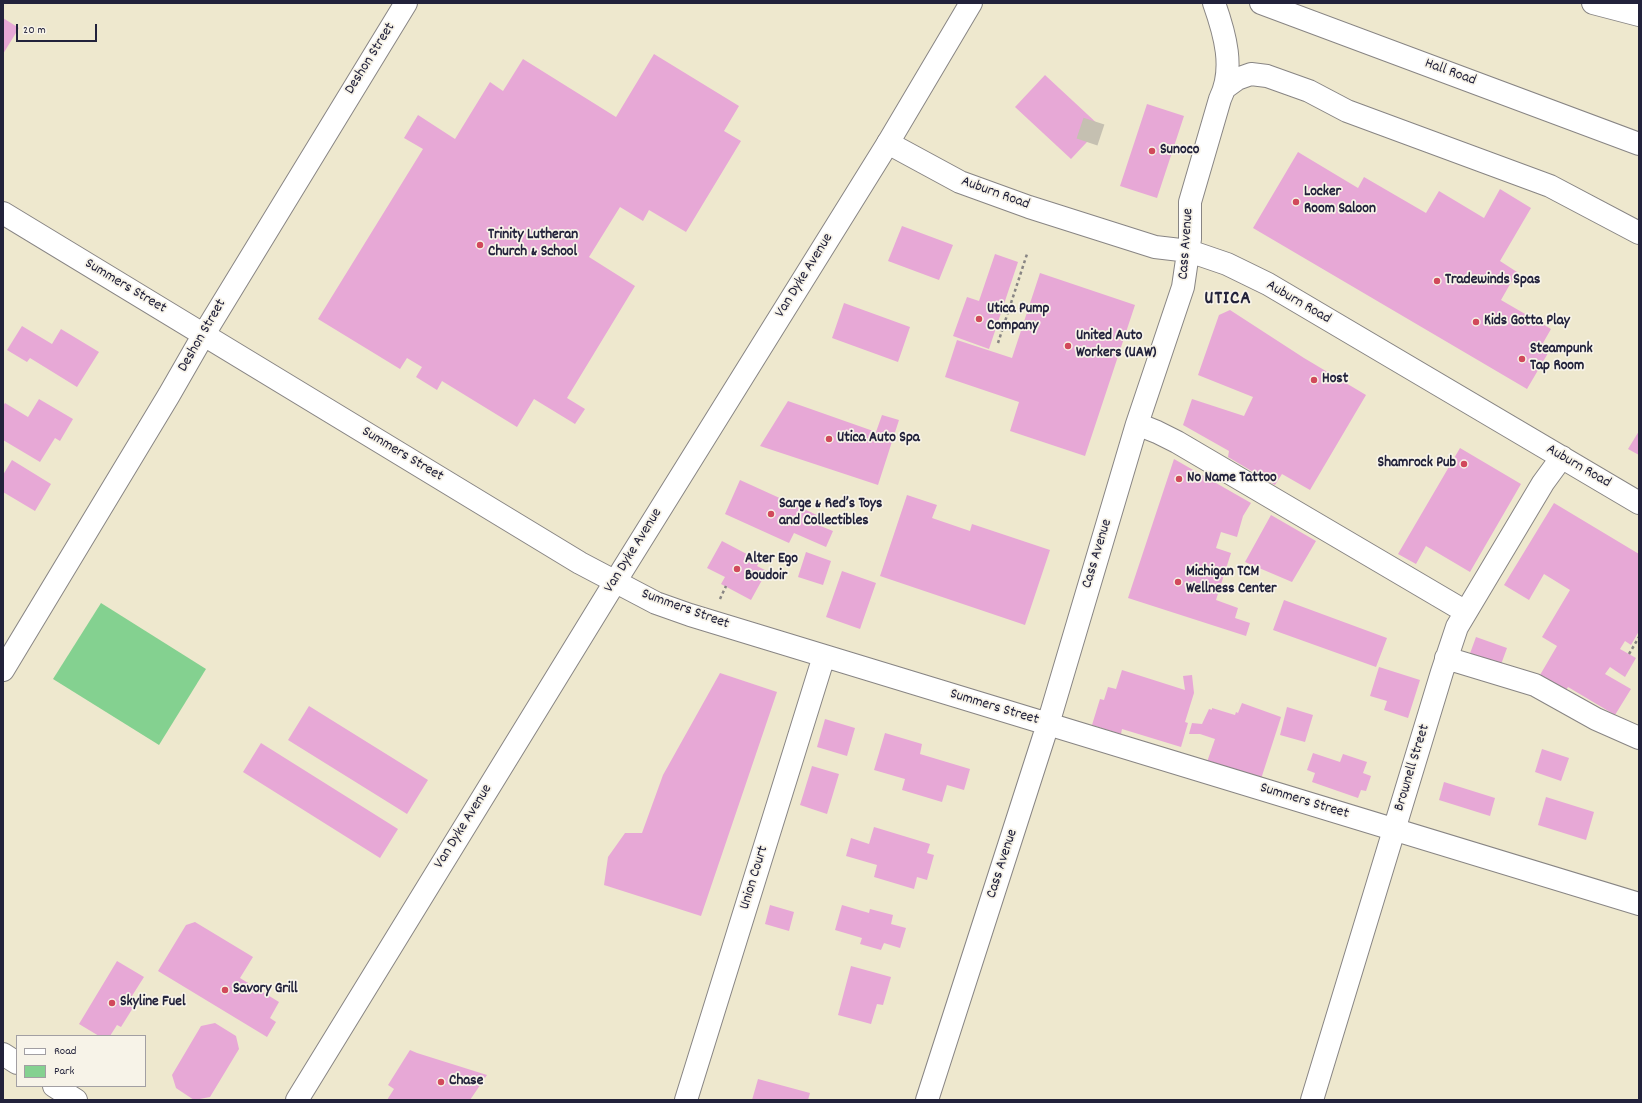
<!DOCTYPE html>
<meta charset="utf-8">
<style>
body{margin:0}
#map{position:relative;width:1642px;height:1103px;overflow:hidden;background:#eee8ce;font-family:Dekko,sans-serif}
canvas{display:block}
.frame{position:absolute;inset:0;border:4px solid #22223b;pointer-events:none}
.legend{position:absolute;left:16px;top:1035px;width:130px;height:52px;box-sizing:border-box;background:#f7f3e8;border:1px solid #a29fa3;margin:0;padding:5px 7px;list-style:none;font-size:12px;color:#22223b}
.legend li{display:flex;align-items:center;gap:8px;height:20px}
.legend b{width:20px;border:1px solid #a29fa3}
.scale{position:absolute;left:16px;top:24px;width:81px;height:18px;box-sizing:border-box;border:2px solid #22223b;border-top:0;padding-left:5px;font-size:12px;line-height:14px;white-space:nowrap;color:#22223b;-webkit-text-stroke:3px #f7f3e8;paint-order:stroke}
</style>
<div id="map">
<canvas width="1642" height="1103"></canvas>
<div class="frame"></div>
<ul class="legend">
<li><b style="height:5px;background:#fff"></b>Road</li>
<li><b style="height:11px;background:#84d190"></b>Park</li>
</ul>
<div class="scale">20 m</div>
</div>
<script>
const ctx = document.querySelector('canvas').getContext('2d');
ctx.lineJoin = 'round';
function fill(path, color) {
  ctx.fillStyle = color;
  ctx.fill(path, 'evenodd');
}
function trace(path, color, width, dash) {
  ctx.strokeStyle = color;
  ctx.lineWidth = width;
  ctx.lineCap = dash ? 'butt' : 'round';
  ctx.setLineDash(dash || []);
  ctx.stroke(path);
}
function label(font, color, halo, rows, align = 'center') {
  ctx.font = font + ' Dekko,sans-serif';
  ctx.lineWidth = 3.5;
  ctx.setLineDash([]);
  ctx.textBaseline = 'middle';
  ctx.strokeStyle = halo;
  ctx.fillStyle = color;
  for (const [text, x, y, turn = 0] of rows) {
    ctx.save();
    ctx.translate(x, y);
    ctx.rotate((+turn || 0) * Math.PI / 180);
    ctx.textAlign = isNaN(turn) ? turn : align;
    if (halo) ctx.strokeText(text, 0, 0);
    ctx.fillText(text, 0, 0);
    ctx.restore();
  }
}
fill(new Path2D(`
 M101 603 206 669 159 745 53 679Z`), '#84d190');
fill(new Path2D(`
 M3 18 19 28 3 54Z
 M654 54 739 106 724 131 741 141 686 232 649 210 643 221 620 207 589 257 635 286 567 398 585 409 575 424 534 399 517 427 442 381 437 390 416 377 422 367 407 358 400 369 318 319 423 149 404 138 418 115 455 139 490 82 503 91 523 59 616 117Z
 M1045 75 1101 127 1071 159 1015 107Z
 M1147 104 1184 116 1157 198 1120 186Z
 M1298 152 1358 188 1364 177 1426 213 1439 191 1484 218 1500 189 1531 208 1500 261 1517 272 1501 300 1551 329 1543 343 1551 348 1527 389 1253 228Z
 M902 226 953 245 939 280 888 261Z
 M995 254 1018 262 989 349 953 336 967 297 979 301Z
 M1040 273 1135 305 1085 456 1010 431 1019 402 945 377 957 340 1012 358Z
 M844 303 910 327 898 362 832 338Z
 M1230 310 1304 358 1366 395 1310 490 1282 474 1275 485 1228 457 1229 451 1183 425 1192 399 1244 416 1253 397 1198 375 1219 315Z
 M22 326 52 344 61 329 99 352 77 387 30 358 27 362 7 350Z
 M39 399 73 419 60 441 55 438 40 462 3 440V406L5 403 28 417Z
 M788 401 876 432 882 415 899 420 878 485 760 446Z
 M1639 431V455L1628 449Z
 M1460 448 1521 484 1470 572 1426 546 1416 564 1398 554Z
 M1174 459 1251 503 1243 516 1237 537 1221 532 1216 548 1231 553 1216 600 1238 608 1235 618 1250 623 1246 636 1128 598Z
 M12 460 51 484 35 511 3 492V475Z
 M740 480 817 515 813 523 833 531 826 547 794 533 789 543 725 514Z
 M907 495 937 505 932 518 970 531 972 524 1050 550 1025 625 880 576Z
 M1554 503 1639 554V631L1631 645 1625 641 1620 649 1636 658 1625 677 1610 667 1605 674 1631 689 1615 715 1568 687 1566 690 1540 675 1557 646 1542 637 1570 590 1544 574 1529 600 1504 585Z
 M1271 515 1316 541 1292 582 1245 562Z
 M722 541 760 561 757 566 767 571 751 600 721 584 725 577 707 568Z
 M806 552 831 561 823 585 798 577Z
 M842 571 876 583 860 629 826 617Z
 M1284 600 1387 638 1376 667 1273 630Z
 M1476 637 1507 648 1499 670 1468 659Z
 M1379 667 1420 680 1408 718 1384 710 1387 701 1370 696Z
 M1122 670 1185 690 1183 676 1192 675 1194 693 1185 722 1188 723 1181 747 1122 729 1121 734 1092 725 1100 699 1104 700 1108 687 1116 689Z
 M720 673 777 692 701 916 604 885 608 857 625 833H642L663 775Z
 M1242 703 1281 717 1261 779 1207 762 1215 739 1200 734H1189L1192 723 1202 724 1209 709 1212 710V708L1235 715 1236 712 1238 713Z
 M309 706 428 780 407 814 288 740Z
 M1287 707 1313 715 1305 742 1280 735Z
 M825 719 855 728 847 756 817 747Z
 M885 733 922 744 920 754 970 769 964 790 947 785 942 802 902 790 905 779 874 770Z
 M261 743 398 829 380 858 243 772Z
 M1542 749 1569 758 1561 781 1535 772Z
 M1313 753 1340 762 1343 754 1367 762 1363 773 1371 776 1366 791 1361 790 1358 798 1312 782 1315 773 1307 770Z
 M812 766 839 774 827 814 800 805Z
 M1444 782 1495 798 1490 816 1439 800Z
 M1546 797 1594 812 1586 840 1538 825Z
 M874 827 930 844 927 853 934 855 927 880 917 877 914 889 874 877 877 865 846 856 851 838 869 844Z
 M770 905 794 912 789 931 765 924Z
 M842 905 869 913 870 909 893 915 891 924 906 928 900 948 884 943 881 950 860 944 862 938 835 930Z
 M195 922 253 957 240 978 279 1002 270 1018 276 1022 267 1037 158 971 186 925Z
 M117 961 144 977 130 999 136 1003 121 1027 117 1025 110 1036H99L79 1024Z
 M851 966 891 977 883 1005 877 1004 871 1024 838 1015Z
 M215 1023 236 1036 239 1049 210 1097 194 1100 176 1088 172 1075 201 1026Z
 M410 1050 417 1053 487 1075 470 1100H387L394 1089 388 1085Z
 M758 1079 810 1093 808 1100H752Z`), '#e7a8d6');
trace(new Path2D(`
 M1087 142 1094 121`), '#c5c0b1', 22, [22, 11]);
const minor = new Path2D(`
 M1226 87 1237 79 1251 74 1267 76 1309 91 1347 111 1550 186 1639 233
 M888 143 960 182 1029 207 1155 247 1189 251 1227 264 1268 284 1639 503
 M3 213 580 563 656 603 690 615 1639 904
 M1137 424 1157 432 1177 442 1466 612
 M1446 658 1535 685 1596 719 1639 738
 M3 670 169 395 204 334 406 3
 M3 1054 17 1063
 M54 1086 76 1100
 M686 1100 824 656
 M927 1100 1048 724 1137 424 1183 287 1190 239V202L1220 99C1235 69 1225 34 1214 3
 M1312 1100 1442 672 1457 627 1543 483 1562 457`);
const major = new Path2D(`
 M297 1100 615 582 888 143 971 3`);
const highway = new Path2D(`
 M1261 3 1639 144
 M1593 3 1639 15`);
trace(minor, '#888584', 24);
trace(major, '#888584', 24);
trace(highway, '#888584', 24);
trace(new Path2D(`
 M998 343 1027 254
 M720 599 726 586
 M1629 654 1639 637`), '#888584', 2.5, [3, 3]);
trace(minor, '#fff', 22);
trace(major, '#fff', 22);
trace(highway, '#fff', 22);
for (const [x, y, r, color] of [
 [1152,151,4,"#d1495b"],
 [1296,202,4,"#d1495b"],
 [480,245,4,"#d1495b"],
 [1437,281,4,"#d1495b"],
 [979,319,4,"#d1495b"],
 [1476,322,4,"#d1495b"],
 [1068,346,4,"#d1495b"],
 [1522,359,4,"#d1495b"],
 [1314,380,4,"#d1495b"],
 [829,439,4,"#d1495b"],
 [1464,464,4,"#d1495b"],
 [1179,479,4,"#d1495b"],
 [771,514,4,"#d1495b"],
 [737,569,4,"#d1495b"],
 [1178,582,4,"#d1495b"],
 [225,990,4,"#d1495b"],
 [112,1003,4,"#d1495b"],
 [441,1082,4,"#d1495b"]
]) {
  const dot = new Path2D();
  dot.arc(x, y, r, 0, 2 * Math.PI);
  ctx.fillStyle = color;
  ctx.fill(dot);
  trace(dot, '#f7f3e8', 1.5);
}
label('15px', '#22223b', '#f7f3e8', [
 ["Deshon Street",371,59,-58],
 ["Hall Road",1450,73,20],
 ["Auburn Road",995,194,20],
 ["Cass Avenue",1187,244,-86],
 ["Van Dyke Avenue",805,276,-58],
 ["Summers Street",125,287,31],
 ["Auburn Road",1298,303,30],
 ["Deshon Street",203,336,-60],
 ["Summers Street",402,455,31],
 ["Auburn Road",1578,467,30],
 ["Van Dyke Avenue",634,551,-58],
 ["Cass Avenue",1098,554,-73],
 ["Summers Street",685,610,20],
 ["Summers Street",994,708,17],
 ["Brownell Street",1413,768,-73],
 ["Summers Street",1304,802,17],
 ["Van Dyke Avenue",464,827,-58],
 ["Cass Avenue",1003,864,-72],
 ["Union Court",755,878,-73]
]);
label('bold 15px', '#22223b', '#f7f3e8', [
 ["Sunoco",1160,151],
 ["Locker",1304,193],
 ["Room Saloon",1304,210],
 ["Trinity Lutheran",488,236],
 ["Church & School",488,253],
 ["Tradewinds Spas",1445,281],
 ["Utica Pump",987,310],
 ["Company",987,327],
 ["Kids Gotta Play",1484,322],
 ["United Auto",1076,337],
 ["Workers (UAW)",1076,354],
 ["Steampunk",1530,350],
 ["Tap Room",1530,367],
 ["Host",1322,380],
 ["Utica Auto Spa",837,439],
 ["Shamrock Pub",1456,464,"right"],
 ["No Name Tattoo",1187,479],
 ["Sarge & Red’s Toys",779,505],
 ["and Collectibles",779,522],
 ["Alter Ego",745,560],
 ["Boudoir",745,577],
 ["Michigan TCM",1186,573],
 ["Wellness Center",1186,590],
 ["Savory Grill",233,990],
 ["Skyline Fuel",120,1003],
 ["Chase",449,1082]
], 'left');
ctx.letterSpacing = '1px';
label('bold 19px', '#22223b', '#f7f3e8', [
 ["UTICA",1228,300]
]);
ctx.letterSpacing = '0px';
</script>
